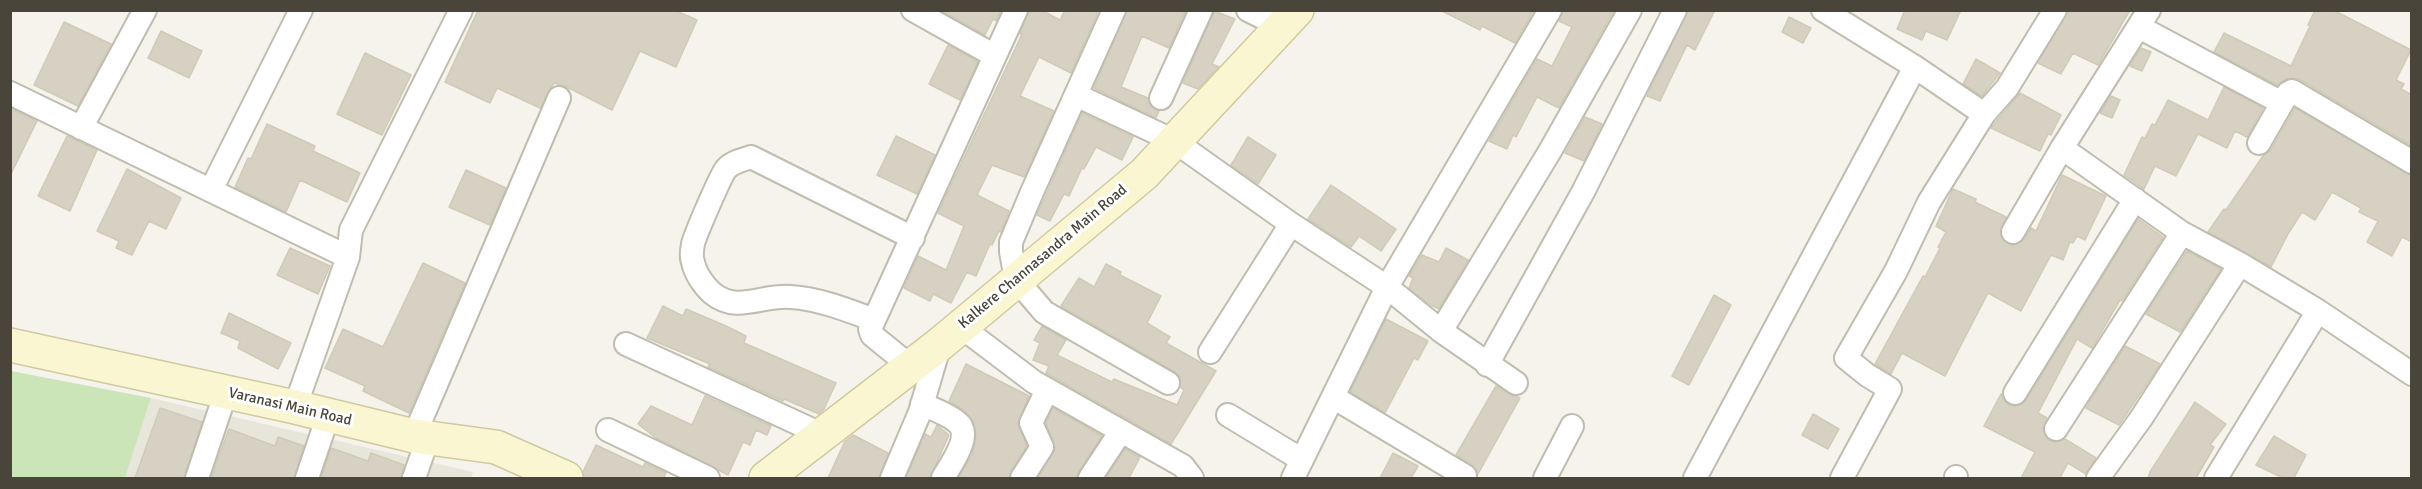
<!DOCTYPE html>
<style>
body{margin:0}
#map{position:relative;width:2422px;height:489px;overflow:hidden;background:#f5f3ec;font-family:Signika,sans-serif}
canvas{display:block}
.frame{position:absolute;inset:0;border:12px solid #49453a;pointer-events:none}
</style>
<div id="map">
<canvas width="2422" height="489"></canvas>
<div class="frame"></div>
</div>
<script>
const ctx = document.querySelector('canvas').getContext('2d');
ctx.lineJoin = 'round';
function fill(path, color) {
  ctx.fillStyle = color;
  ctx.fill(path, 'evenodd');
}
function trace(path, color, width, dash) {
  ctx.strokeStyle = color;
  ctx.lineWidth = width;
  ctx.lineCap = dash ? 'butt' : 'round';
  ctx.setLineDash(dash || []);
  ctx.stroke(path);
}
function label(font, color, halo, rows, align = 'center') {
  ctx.font = font + ' Signika,sans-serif';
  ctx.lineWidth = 6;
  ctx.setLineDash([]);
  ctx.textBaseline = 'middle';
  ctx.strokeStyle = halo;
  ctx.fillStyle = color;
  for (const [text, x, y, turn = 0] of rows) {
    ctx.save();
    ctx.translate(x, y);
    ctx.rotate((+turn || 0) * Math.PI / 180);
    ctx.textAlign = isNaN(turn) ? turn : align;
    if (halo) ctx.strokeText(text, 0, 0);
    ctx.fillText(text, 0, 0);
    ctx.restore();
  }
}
fill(new Path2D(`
 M151 398 473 472 471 478H125Z`), '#e8e6db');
fill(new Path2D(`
 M11 371 151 398 125 478H11Z`), '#cbe5b9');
const building = new Path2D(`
 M478 10H674L697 20 676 67 640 51 612 110 565 86 554 83 540 108 497 88 490 103 445 82Z
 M941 10H1001L996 21 993 19 985 35Z
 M1029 10H1041L1060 20 1065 10H1099L1071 73 1039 57 1020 96 1054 111 1024 177 992 165 977 195 1009 211 1001 232 999 231 992 245 990 244 976 276 967 272 951 303 933 294 930 301 904 288 918 256 946 270 964 226 938 213 1022 34H1020Z
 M1127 10H1186L1169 48 1142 36 1121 87 1148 98 1150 106 1159 111 1156 118 1094 88Z
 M1440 10H1534L1515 43 1482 26 1480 30Z
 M1563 10H1614L1559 108 1537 97 1516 137 1513 135 1507 149 1489 141 1537 59 1552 66 1572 27 1559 21Z
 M1688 10H1715L1695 50 1687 45 1660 101 1647 96Z
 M1905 10H1961L1947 40 1926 31 1922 40 1897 29Z
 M2068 10H2130L2098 65 2073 53 2061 74 2038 63Z
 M2315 10H2333L2411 50 2396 80 2404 84 2401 89 2412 95V146L2299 79H2286L2277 85 2214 52 2224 33 2291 66 2310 26 2308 25Z
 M1214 11 1235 19 1212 64 1219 67 1198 89 1183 83Z
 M1789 17 1811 28 1803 43 1782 32Z
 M64 22 111 44 78 106 34 85Z
 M161 31 202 51 189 78 148 58Z
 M948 45 978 62 960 100 929 84Z
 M2141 48 2151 52 2142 71 2130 66Z
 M365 53 411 75 382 135 337 114Z
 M1976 59 2000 73 1982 96 1963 84Z
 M2224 87 2263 108 2247 137 2235 131 2227 148 2198 134 2176 176 2155 166 2144 189 2124 175 2142 137 2145 138 2152 124 2155 125 2168 100 2208 120Z
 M2020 93 2061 115 2051 135 2048 134 2040 151 1991 128Z
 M2111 96 2120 100 2112 118 2100 113Z
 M10 108 37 121 10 176Z
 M2295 108 2412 175V242L2402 237 2392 256 2367 242 2378 221 2359 212 2361 208 2332 192 2315 220 2302 212 2288 234 2271 267 2208 232 2224 209 2226 210 2263 156 2271 150Z
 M1082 113 1133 137 1122 160 1096 147 1084 169 1082 168 1069 196 1064 194 1050 221 1037 215Z
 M1585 117 1602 124 1584 161 1565 153Z
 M267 124 315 146 313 151 360 173 347 202 300 180 286 212 235 187 248 158 251 159Z
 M67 136 97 150 70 211 38 196Z
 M896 136 935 155 917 194 877 175Z
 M1248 137 1276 155 1258 184 1231 165Z
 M127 169 181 198 166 229 149 221 132 255 116 248 119 241 97 231Z
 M466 170 506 188 490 225 449 207Z
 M2062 175 2106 196 2085 240 2077 236 2073 243 2070 242 2063 260 2051 255 2021 311 1988 293 1945 376 1902 353 1891 374 1875 364 1923 276 1925 277 1940 248 1938 247 1946 232 1936 226 1953 189 1976 199 1975 202 2006 217 2000 233 2006 243 2014 245 2024 239 2031 228 2036 231Z
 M1331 185 1396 229 1381 251 1359 236 1351 247 1308 219Z
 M2138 219 2163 237 2122 301 2120 300 2092 348 2077 339 2038 413 2047 418 2043 429 2048 440 2056 442 2065 439 2096 458 2086 474 2068 463 2060 478H2021L2035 452 1984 426 2001 394 2007 404 2014 406 2021 405 2026 400Z
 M290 248 330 266 318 294 277 275Z
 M1446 248 1468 260 1439 309 1431 305 1409 288 1413 278 1409 276 1422 255 1439 262Z
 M2187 251 2221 269 2180 332 2146 314Z
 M423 263 465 283 409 413 363 391 365 386 325 368 343 329 383 347Z
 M1106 264 1121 272 1120 275 1161 296 1147 323 1170 337 1166 343 1216 371 1171 444 1046 373 1049 366 1033 360 1040 343 1034 340 1042 326 1066 340 1057 355 1112 382 1114 379 1177 405 1184 390 1180 387V377L1175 372 1061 306 1079 278 1094 287Z
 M1714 295 1731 305 1689 385 1672 376Z
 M663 306 683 316 686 309 726 326 746 336 744 343 836 383 824 409 819 414 784 399 783 401 708 367 710 364 647 338Z
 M229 313 291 343 278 369 238 348 240 341 221 333Z
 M1386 319 1428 341 1418 360 1414 358 1385 413 1350 392Z
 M2125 346 2160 364 2119 425 2086 408Z
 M966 364 1029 396 1018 422 1027 446 1011 471 1009 478H958L972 455 976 436 972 419 962 409 949 401Z
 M1496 386 1509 394 1520 398 1478 474 1472 465 1456 455Z
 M705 396 771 426 767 435 756 430 750 445 743 442 728 475 656 438 638 424 651 406 692 425Z
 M2195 402 2226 424 2210 445 2214 447 2196 478H2148L2150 472Z
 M160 408 202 422 184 478H135Z
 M1053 408 1102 436 1079 471 1077 478H1038L1055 449 1046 423Z
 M1813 414 1839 429 1828 449 1802 435Z
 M937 425 949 435 930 478H906L925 434 931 437Z
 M229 429 275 446 278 437 304 446 294 478H211Z
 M853 435 888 453 879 478H828L845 441Z
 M2274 436 2306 455 2294 478H2283L2256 465Z
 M596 445 643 467 645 463 666 473 664 477 668 478H584L583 472Z
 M331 448 368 461 371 453 404 465 401 478H321Z
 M1125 449 1140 457 1129 478H1106Z
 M1393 453 1418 466 1411 478H1380Z`);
fill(building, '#d6d1c3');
trace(building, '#d0cab6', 1.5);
const street = new Path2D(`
 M913 10 995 56
 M1114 10 1032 192 1011 242V252L1016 279 1044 312 1168 383
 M1248 10 1282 27
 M1823 10 1915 67 1984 114
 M2139 27 2282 103 2288 93 2292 91 2412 162
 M10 93 348 257
 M1076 95 1174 141 1291 224 1387 287 1441 331 1516 383
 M1161 98 1201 10
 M81 128 145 10
 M2259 143 2282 103
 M2062 148 2182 233 2240 264 2318 311 2412 374
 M211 190 301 10
 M2013 232 2062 148 2149 10
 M874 320C847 310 820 299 791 297 763 294 737 314 712 293 704 286 695 273 693 262 691 258 692 249 693 244 695 235 721 175 726 169 732 162 743 160 751 157L913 238
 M960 326 1034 382 1183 466 1192 478
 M1441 331 1550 151 1630 10
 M626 344 821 434
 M1210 352 1291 224
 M1487 365 1583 192 1675 10
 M910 366 872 335 870 329 1016 10
 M2015 393 2135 199
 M1333 397 1465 476
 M922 404C933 409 948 414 957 422 974 435 950 465 943 478
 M295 407 348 257 351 230 461 10
 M1228 415 1302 460
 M2056 429 2182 233
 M608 430 708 478
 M414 436 559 98
 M197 478 226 392
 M307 478 328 416
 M414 478 428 438
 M892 478 920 412 940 344
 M1022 478 1042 447 1031 423 1047 390
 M1090 478 1121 431
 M1293 478 1387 287 1550 10
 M1545 478 1572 426
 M1695 478 1915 67
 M1842 478 1890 389 1867 375 1846 358 1896 271 1929 202 1984 114 2007 88 2055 10
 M1956 478V477
 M2098 478 2142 417 2240 264
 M2216 478 2318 311`);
const secondary = new Path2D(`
 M10 345 295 407 414 436 496 447 566 478
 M766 478 940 344 1144 174 1297 10`);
trace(street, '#c0bcaf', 26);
trace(secondary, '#d0caa0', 36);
trace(street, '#fff', 22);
trace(secondary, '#faf6d1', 33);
label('15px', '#49453a', '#fff', [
 ["Kalkere Channasandra Main Road",1043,257,-40],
 ["Varanasi Main Road",290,407,13]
]);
</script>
